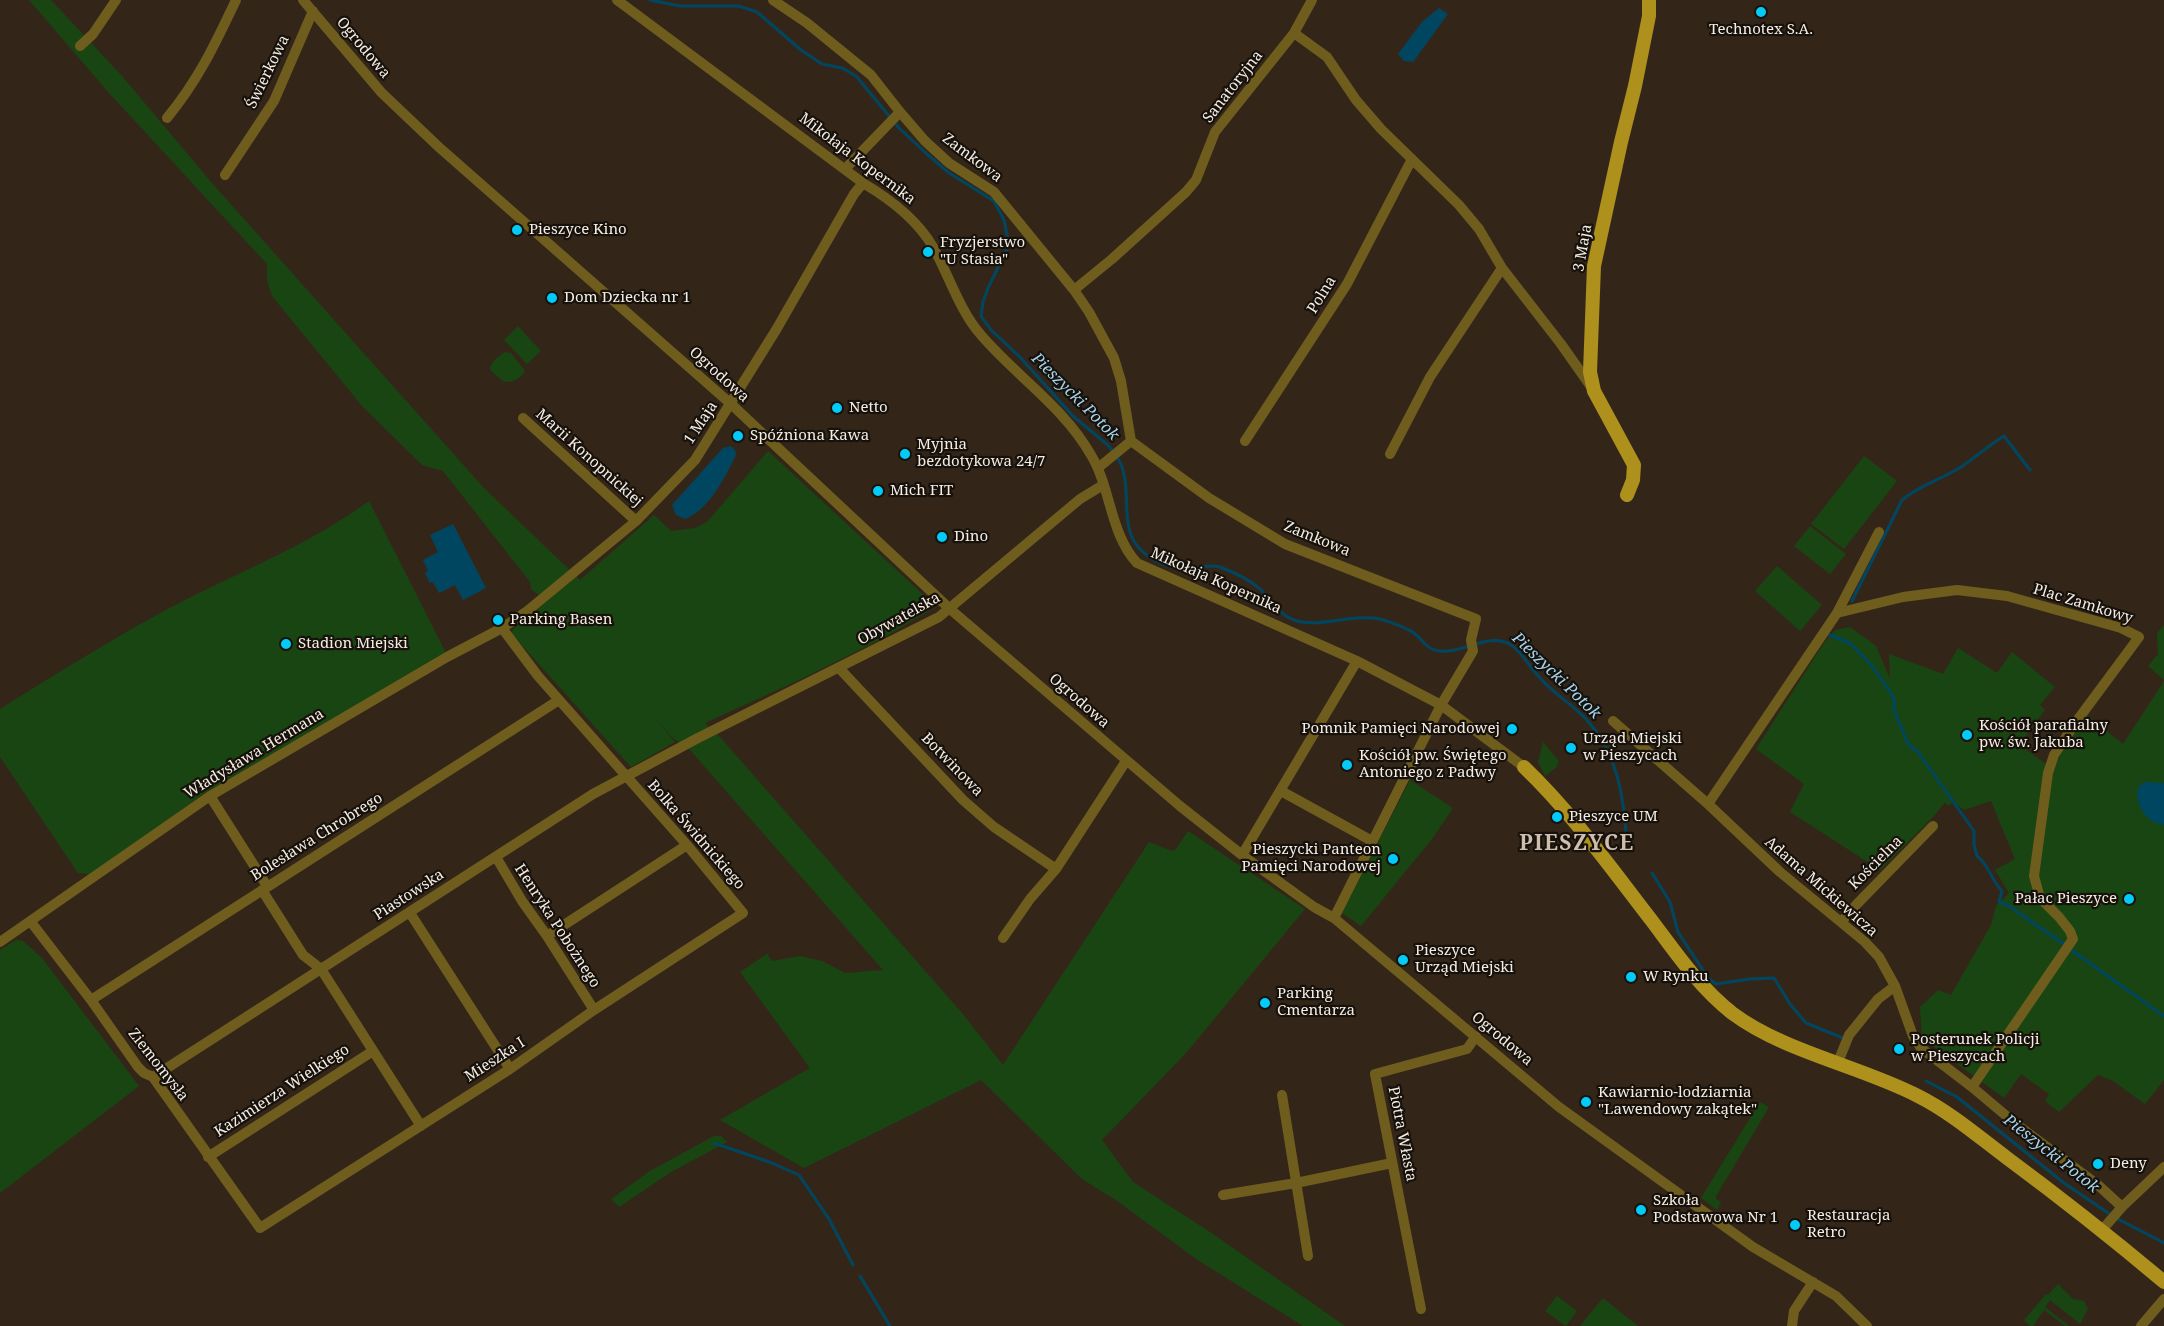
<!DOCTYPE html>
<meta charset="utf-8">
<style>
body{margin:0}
canvas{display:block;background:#332619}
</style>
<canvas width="2164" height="1326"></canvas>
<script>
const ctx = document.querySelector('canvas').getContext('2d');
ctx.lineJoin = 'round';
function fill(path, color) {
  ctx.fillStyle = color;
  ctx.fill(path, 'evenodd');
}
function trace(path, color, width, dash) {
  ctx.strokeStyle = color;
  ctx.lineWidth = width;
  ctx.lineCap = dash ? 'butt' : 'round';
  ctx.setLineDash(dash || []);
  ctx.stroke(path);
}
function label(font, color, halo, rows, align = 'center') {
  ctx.font = font + ' "Noto Serif",serif';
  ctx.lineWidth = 4.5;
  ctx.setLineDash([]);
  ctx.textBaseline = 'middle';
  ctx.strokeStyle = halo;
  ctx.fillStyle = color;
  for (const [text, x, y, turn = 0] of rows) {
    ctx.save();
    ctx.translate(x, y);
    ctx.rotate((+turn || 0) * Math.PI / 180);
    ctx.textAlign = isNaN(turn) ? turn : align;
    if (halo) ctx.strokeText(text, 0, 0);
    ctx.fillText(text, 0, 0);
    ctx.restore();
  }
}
fill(new Path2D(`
 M29 0H51L122 76 211 182 483 487 580 580 654 515 671 531 695 528 708 521 768 451 929 600 930 610 885 637 799 680 705 723 720 737 962 1013 1003 1065 1149 842 1172 851 1176 849 1188 831 1305 909 1187 1052 1102 1140 1133 1182 1213 1234 1345 1326H1303L1196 1259 1116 1200 1082 1179 981 1080 804 1168 720 1120 810 1068 740 972 767 954 772 961 800 956 822 961 845 973 883 970 690 750 673 738 657 720 675 742 631 767 511 633 514 628 547 601 531 589 530 582 443 471 422 465 362 406 272 296 267 280V264L109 93Z
 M518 326 541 351 527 364 504 340Z
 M505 352 511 353 525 371C520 379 514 382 504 382L490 370C491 361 498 357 505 352Z
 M1864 456 1897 481 1844 549 1811 524Z
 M369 501 446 653 208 791 90 874 78 873 0 757V709C61 671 121 633 185 600 247 569 313 542 369 501Z
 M1810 526 1846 554 1830 574 1794 546Z
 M1777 566 1822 605 1800 631 1755 591Z
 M2164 625V680L2148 666 2158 654 2157 633Z
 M1850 627 1876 646 1890 679 1889 654 1943 674 1958 648 1997 673 2012 652 2055 687 2040 705 2045 710 2019 745 2054 769 2062 751 2087 715 2123 744 2164 681V1080L2145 1104 2113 1081 2098 1075 2059 1112 2045 1101 2049 1094 2021 1074 2004 1098 1922 1038 1920 1007 1938 990 1951 995 1991 925 1996 906 2009 893 1995 870 2015 859 1991 801 1964 810 1953 802 1948 806 1945 802 1933 817 1880 870 1790 812 1804 784 1756 749 1824 643 1835 630Z
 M1543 742 1559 761 1557 764 1558 766 1545 776 1538 762Z
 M1410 780 1453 808 1432 839 1361 926 1342 913Z
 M16 940 23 941 42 958 139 1086 0 1193V950Z
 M1760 1102 1769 1107 1715 1198 1721 1202 1717 1210 1701 1198Z
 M714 1136H721L727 1142 671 1172 619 1207 611 1199 650 1171Z
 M2058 1284 2073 1299 2084 1301 2088 1309 2080 1324 2050 1300 2045 1307 2069 1326H2065L2044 1310 2033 1326H2030L2024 1320 2046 1294 2048 1295Z
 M1557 1296 1577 1311 1566 1326 1545 1311Z
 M1603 1298 1638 1326H1580Z`), '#184511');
fill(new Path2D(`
 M1439 8 1448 14 1413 62 1404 61 1398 54 1422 22Z
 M731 446 735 450 736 455C725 477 710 509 685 519L676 515 672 505 723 448Z
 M453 524 486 588 463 600 455 585 439 593 433 582 430 583 425 573 428 571 423 560 438 552 430 535Z
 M2144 782 2164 783V825C2146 823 2135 805 2138 788Z`), '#004661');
trace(new Path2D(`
 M650 0 680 6H739L757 12 801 50 822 64 842 68 856 76 899 128 928 155 949 173 994 201 1004 220 1009 245 988 288 983 302 981 316 991 330 1019 356 1073 416 1109 446 1113 452
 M1117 457C1135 484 1117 524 1139 548 1151 561 1171 570 1188 568 1200 568 1208 564 1220 567 1233 572 1250 580 1260 589 1273 601 1279 616 1297 621 1323 628 1356 612 1384 620 1392 623 1402 626 1409 630 1416 633 1421 640 1426 645 1438 656 1456 650 1469 646
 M1852 601 1902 500C1920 485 1942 479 1961 467 1976 457 1989 445 2004 436L2030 470
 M1827 634 1850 643 1873 667 1894 698V710L1908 744 1918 752 1974 831V845L1977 856C1989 865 1991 880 2002 891L1999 902 2009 906 2065 945
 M1476 644C1515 631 1518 655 1541 679 1554 694 1572 704 1586 719 1616 752 1623 791 1626 834
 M1652 873 1670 902 1678 932 1708 978 1716 984 1750 979 1774 978 1790 1004 1806 1023 1843 1038
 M2070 949 2164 1016
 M1926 1081 1957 1097 2064 1183 2111 1215
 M714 1143 772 1163 799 1175 829 1219 853 1265
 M2116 1218 2164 1243
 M860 1276 890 1326`), '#004661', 3);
trace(new Path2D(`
 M303 0 381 92 441 149 731 404 950 609 1180 806 1242 855 1314 907 1334 918 1559 1107 1753 1247 1836 1296 1867 1326
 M617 0 863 183C890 199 917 219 933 247 949 275 959 310 981 335 1016 376 1064 407 1091 455 1111 488 1110 534 1137 563L1357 661 1441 705 1524 767
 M773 0 807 23 871 75 900 112 925 141 949 163 994 192 1074 290 1089 312 1114 358 1121 381 1131 441 1209 498 1285 544 1476 619 1471 640 1473 651 1441 705 1334 918
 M1294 33 1327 57 1356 100 1381 129 1459 205 1479 229 1502 268 1561 344 1592 388
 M80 46 93 34 116 0
 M167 118C199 79 215 44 236 0
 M845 169 900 112
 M225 175 274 101 313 11
 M1074 290 1112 259 1186 192 1196 180 1215 132 1294 33 1312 0
 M523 418 636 521
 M1245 441 1347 284 1412 159
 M1390 454 1430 377 1502 268
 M1098 468 1131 441
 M1837 613 1879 532
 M839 668 963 800 994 827 1056 869
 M1613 721 1708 804 1780 872 1865 942 1879 957 1895 986 1913 1036 1921 1048 1972 1087 2016 1124 2098 1185 2122 1207
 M1281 791 1372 841
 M210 796 267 886
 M1708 804 1837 613 1903 597 1957 590 2007 596 2121 628 2139 637 2076 722 2054 755 2048 773 2034 876 2040 898 2059 917 2070 931 2073 939 1972 1087
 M1242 855 1357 661
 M496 857 522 901 547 936 594 1010
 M262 890 303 955 321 969 421 1126
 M410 913 510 1069
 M31 922 91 1000 138 1067 144 1073 153 1077 260 1228 510 1069 594 1010 743 913 687 845 538 676 502 628
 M1841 922 1857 904 1933 826
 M547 936 687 845
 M1003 938 1030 899 1056 869 1126 761
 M0 942 210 796 447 657 502 628 526 612 636 521 695 460 776 330 854 194 863 183
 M91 1000 559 700
 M1838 1062 1849 1035 1878 999 1895 986
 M153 1077 593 794 698 738 939 617 1080 499 1103 485
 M1282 1095 1308 1256
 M208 1157 373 1051
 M1223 1195 1296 1183 1392 1163
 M2102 1230 2122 1207 2164 1167
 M1421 1309 1375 1074 1467 1049 1476 1036
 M1792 1326 1794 1311 1813 1282
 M2141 1326 2164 1299`), '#6f5d1d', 10);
trace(new Path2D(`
 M1627 495 1633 480 1634 465 1594 391 1590 372 1591 345 1594 266 1621 142 1635 86 1649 16V0
 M1524 767C1572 813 1611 868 1652 921 1676 953 1699 987 1732 1013 1784 1052 1860 1066 1918 1096 1950 1112 1979 1137 2007 1158 2061 1198 2113 1239 2164 1282`), '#ad911c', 14);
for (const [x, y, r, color] of [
 [1761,12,6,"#03cbf9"],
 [517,230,6,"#03cbf9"],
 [928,252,6,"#03cbf9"],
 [552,298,6,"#03cbf9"],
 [837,408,6,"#03cbf9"],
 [738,436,6,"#03cbf9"],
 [905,454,6,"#03cbf9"],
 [878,491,6,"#03cbf9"],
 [942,537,6,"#03cbf9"],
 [498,620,6,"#03cbf9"],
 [286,644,6,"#03cbf9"],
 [1512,729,6,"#03cbf9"],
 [1967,735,6,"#03cbf9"],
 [1571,748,6,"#03cbf9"],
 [1347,765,6,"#03cbf9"],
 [1557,817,6,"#03cbf9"],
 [1393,859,6,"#03cbf9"],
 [2129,899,6,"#03cbf9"],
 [1403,960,6,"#03cbf9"],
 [1631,977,6,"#03cbf9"],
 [1265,1003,6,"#03cbf9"],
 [1899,1049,6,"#03cbf9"],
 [1586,1102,6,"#03cbf9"],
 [2098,1164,6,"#03cbf9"],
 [1641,1210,6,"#03cbf9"],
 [1795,1225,6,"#03cbf9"]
]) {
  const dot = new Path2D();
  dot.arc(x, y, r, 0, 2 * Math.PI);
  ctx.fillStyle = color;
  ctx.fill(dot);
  trace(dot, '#17110b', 2);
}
label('15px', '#f5ede4', '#17110b', [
 ["Technotex S.A.",1761,30,"center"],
 ["Pieszyce Kino",529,230],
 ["Fryzjerstwo",940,243],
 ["\"U Stasia\"",940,260],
 ["Dom Dziecka nr 1",564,298],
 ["Netto",849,408],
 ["Spóźniona Kawa",750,436],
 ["Myjnia",917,445],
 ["bezdotykowa 24/7",917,462],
 ["Mich FIT",890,491],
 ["Dino",954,537],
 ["Parking Basen",510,620],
 ["Stadion Miejski",298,644],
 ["Kościół parafialny",1979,726],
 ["pw. św. Jakuba",1979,743],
 ["Pomnik Pamięci Narodowej",1500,729,"right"],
 ["Urząd Miejski",1583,739],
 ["w Pieszycach",1583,756],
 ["Kościół pw. Świętego",1359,756],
 ["Antoniego z Padwy",1359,773],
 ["Pieszyce UM",1569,817],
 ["Pieszycki Panteon",1381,850,"right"],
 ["Pamięci Narodowej",1381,867,"right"],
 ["Pałac Pieszyce",2117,899,"right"],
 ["Pieszyce",1415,951],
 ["Urząd Miejski",1415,968],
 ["W Rynku",1643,977],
 ["Parking",1277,994],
 ["Cmentarza",1277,1011],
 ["Posterunek Policji",1911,1040],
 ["w Pieszycach",1911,1057],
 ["Kawiarnio-lodziarnia",1598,1093],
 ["\"Lawendowy zakątek\"",1598,1110],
 ["Deny",2110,1164],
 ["Szkoła",1653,1201],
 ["Podstawowa Nr 1",1653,1218],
 ["Restauracja",1807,1216],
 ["Retro",1807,1233]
], 'left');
label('15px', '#f5ede4', '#17110b', [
 ["Ogrodowa",363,48,50],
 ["Świerkowa",268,72,-64],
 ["Sanatoryjna",1233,87,-52],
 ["Zamkowa",972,158,37],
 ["Mikołaja Kopernika",857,159,37],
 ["3 Maja",1583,248,-80],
 ["Polna",1322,295,-58],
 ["Ogrodowa",719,375,42],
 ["1 Maja",701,423,-57],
 ["Marii Konopnickiej",589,458,42],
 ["Zamkowa",1317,539,22],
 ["Mikołaja Kopernika",1216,581,24],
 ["Plac Zamkowy",2083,604,17],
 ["Obywatelska",899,619,-29],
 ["Ogrodowa",1079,701,41],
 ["Władysława Hermana",254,754,-31],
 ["Botwinowa",952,765,46],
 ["Bolka Świdnickiego",696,835,49],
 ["Bolesława Chrobrego",317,837,-32],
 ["Kościelna",1876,863,-45],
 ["Adama Mickiewicza",1821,887,41],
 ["Piastowska",409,895,-33],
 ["Henryka Pobożnego",557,926,57],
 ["Ogrodowa",1502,1039,40],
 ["Mieszka I",495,1060,-33],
 ["Ziemomysła",158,1065,52],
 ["Kazimierza Wielkiego",282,1091,-33],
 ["Piotra Własta",1402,1134,79]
]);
label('italic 16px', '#a4d5f0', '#17110b', [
 ["Pieszycki Potok",1075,397,45],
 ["Pieszycki Potok",1556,676,44],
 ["Pieszycki Potok",2051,1154,38]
]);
ctx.letterSpacing = '1.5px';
label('bold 21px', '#cfbead', '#17110b', [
 ["PIESZYCE",1577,844]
]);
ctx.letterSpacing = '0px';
</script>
